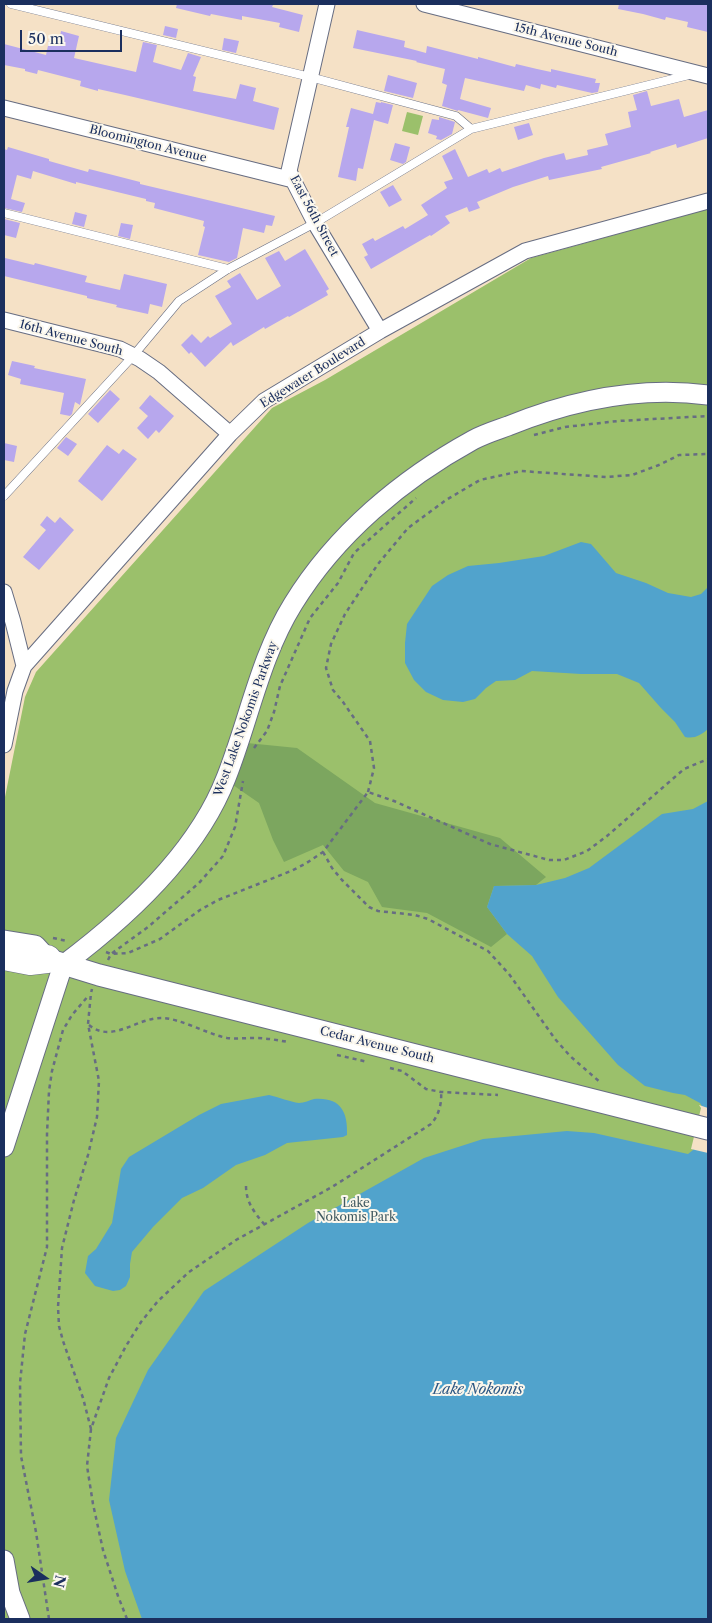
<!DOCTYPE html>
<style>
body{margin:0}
#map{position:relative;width:712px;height:1623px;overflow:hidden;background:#f5e1c6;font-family:"Libre Caslon Text",serif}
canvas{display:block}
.frame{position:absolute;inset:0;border:5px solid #1b2f5e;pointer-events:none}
.north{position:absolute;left:20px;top:1553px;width:50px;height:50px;-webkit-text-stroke:4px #fbf7ec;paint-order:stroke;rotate:103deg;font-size:14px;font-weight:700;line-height:20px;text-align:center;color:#1b2f5e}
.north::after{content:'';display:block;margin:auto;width:18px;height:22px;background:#1b2f5e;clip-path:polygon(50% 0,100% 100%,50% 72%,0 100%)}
.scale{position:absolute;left:20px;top:30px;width:102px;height:22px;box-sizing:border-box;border:2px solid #1b2f5e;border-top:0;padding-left:6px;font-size:15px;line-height:18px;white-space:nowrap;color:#1b2f5e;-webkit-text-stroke:4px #fbf7ec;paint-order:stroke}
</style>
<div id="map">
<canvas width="712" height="1623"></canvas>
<div class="frame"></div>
<div class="north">N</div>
<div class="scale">50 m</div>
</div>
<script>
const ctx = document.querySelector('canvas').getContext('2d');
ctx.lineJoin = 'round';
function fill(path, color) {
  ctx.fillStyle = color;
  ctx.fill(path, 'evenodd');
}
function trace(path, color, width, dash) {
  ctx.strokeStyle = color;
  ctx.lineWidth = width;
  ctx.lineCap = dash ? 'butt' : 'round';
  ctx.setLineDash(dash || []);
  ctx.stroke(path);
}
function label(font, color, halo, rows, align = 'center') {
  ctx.font = font + ' "Libre Caslon Text",serif';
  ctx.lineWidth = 4;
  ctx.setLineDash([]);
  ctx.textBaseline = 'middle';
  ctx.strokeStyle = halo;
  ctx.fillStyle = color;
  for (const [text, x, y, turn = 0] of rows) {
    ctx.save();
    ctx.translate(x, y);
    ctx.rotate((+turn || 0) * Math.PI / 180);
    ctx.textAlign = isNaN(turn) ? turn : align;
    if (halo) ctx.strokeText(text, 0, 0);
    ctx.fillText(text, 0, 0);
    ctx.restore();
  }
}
fill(new Path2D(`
 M407 112 423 116 418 135 402 131Z
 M708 209V1619H4V802L25 697 36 672 272 408 325 380 531 258Z`), '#9bc06b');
fill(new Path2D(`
 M247 743 297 748 375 803 500 838 546 877 536 885 494 886 487 907 507 934 491 947 427 913 382 907 368 882 344 871 323 845 284 862 273 840 259 803 233 785Z`), '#7ca65f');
fill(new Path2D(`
 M581 542 591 544 616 573 646 583 668 593 691 597 701 594 708 587V729C701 735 695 739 685 737L675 722 661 708 639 683 617 674H581L532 671 515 680 496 681 486 688 475 699 463 702 443 700 426 692 414 680 405 663V643L407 624 432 586 448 575 468 566 499 563 544 556Z
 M708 801V1619H142L125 1571 109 1500 116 1438 148 1370 204 1291 308 1223 424 1158 483 1139 567 1131 594 1133 688 1154 693 1150 703 1108 700 1103 685 1095 673 1093 645 1086 618 1065 558 997 532 956 507 934 487 907 494 886 536 885 565 878 589 868 662 814 693 809Z
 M269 1095C279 1097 290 1102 299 1103 304 1103 310 1100 314 1099 340 1097 348 1111 347 1135L343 1137 287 1143 265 1155 236 1165 203 1188 182 1198 153 1227 132 1252 130 1264V1277L126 1286 120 1290 113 1291 95 1286 85 1273 88 1256 96 1249 112 1223 121 1169 129 1157 199 1115 221 1104Z`), '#51a3cc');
fill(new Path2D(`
 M699 1105 708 1108V1153L691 1149 701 1108Z`), '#f5e1c6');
fill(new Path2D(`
 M177 4H266L273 5 272 7 303 15 299 32 279 27 280 23 242 16V20L211 14 210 16 176 8Z
 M619 4H708V32L687 27 688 22 666 17 665 20 643 14 618 9Z
 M165 26 178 29 176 38 163 35Z
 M357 30 405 41 404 47 426 53 427 46 478 59V57L515 67 516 64 537 69 551 72V69L596 79 595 83H600L598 92 592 93 557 85 556 88 541 84 540 89 526 85 524 91 465 78 460 99 491 108 488 118 458 110V111L442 106 447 85 442 83 445 69 416 62 417 61 353 48Z
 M61 31 79 36 74 58 136 72 143 42 157 45 153 62 181 70 188 53 201 57 193 76 196 77 193 91 236 99 240 84 256 88 253 101 279 108 274 130 125 95 98 89V91L80 86 81 81 38 70 37 74 25 71V69L4 65V44L46 55 49 41 59 43Z
 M224 38 239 41 236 53 222 50Z
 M388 75 417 83 413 98 384 91Z
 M647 91 651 106 679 99 684 117 708 110V138L677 148 676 144 650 152 651 153 601 167 602 169 549 180 548 176 513 187 477 202 480 208 469 212 467 207 445 216 450 223 431 236 430 235 371 269 364 257 368 255 362 244 373 238 375 241 403 226 405 229 428 215 421 205 447 188 444 182 453 179 442 156 455 149 468 177 487 169 489 173 500 168 502 172 544 158 564 153 566 160 588 155 587 150 608 145 605 134 631 127 628 112 637 110 633 95Z
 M376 102 381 103V102L393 105 388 124 374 120 363 169 358 168 356 181 338 177 349 127H346L351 108 373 114Z
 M439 117 455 122 452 134 441 140 436 139 437 136 428 133 432 119 439 120Z
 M529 123 533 135 518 140 514 127Z
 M395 143 410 147 406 162 403 164 390 160Z
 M8 147 49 159V161L88 172 89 169 109 174 140 182V184L275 216 272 226 266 225 264 233 243 228 237 258 229 262 198 255 205 227 203 226 204 221 154 208 155 203 146 201V199L76 182V184L33 171 31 179 17 175 11 199 25 203 22 212 4 208V149L7 150Z
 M393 185 402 200 389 207 380 192Z
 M75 212 87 215 84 227 72 224Z
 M4 219 20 223 16 238 4 235Z
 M121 223 133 225 130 239 118 236Z
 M305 249 329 289 326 291 328 295 289 317 288 316 265 329 264 327 233 346 231 342 205 367 191 352 189 354 181 345 192 334 201 343 208 336 210 338 232 324 215 296 231 287 227 281 240 273 257 300 281 286 265 258 279 251 285 261Z
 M5 258 34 265 35 263 87 276 85 282 120 290 124 274 167 284 162 307 150 304 148 314 116 307 117 305 87 298V296L4 276Z
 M12 361 35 366 34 368 86 379 80 405 75 402 72 414 70 416 60 414 64 393 20 384 21 379 8 375Z
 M110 390 120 399 98 423 88 414Z
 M150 395 174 416 159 433 156 430 148 439 137 428 148 416 139 408Z
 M66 437 77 444 68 456 57 448Z
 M4 443 17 446 14 462 4 460Z
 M107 445 119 454 123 449 137 459 102 501 78 481Z
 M47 516 55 523 60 517 74 530 39 570 23 557 46 530 40 525Z`), '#b7a7ed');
const service = new Path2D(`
 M11 4 310 77 456 116 471 129
 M4 213 228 269
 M4 496 133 356 179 301 228 269 315 223 471 129 689 75`);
const minor = new Path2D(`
 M327 4 289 171 293 180 315 223 380 331
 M424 4 708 76
 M4 108 293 180
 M4 320 120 349 140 359 159 372 230 434
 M4 592 13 622 24 666
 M4 745 15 691 24 666 230 434 264 401 380 331 525 251 708 201`);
const tertiary = new Path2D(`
 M4 1147 63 965C126 918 197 853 226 778 249 720 260 657 293 604 336 534 402 479 473 440 484 434 497 430 508 426 572 400 640 386 708 395
 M4 1560 10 1593 20 1619`);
const secondary = new Path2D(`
 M4 941 35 946 47 959 99 975 708 1129`);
const motorway = new Path2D(`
 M4 956 30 961 47 959`);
trace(service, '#676d82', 9);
trace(minor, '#676d82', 17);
trace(tertiary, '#676d82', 21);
trace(secondary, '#676d82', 23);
trace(motorway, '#676d82', 29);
trace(new Path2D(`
 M534 435 565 427 618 421 708 416
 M254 748 267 731 274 712 280 686 310 618 338 583 354 553 416 498
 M368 792 374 768 370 741 343 702 333 690 326 668 331 644 345 614 378 564 408 528 446 500 480 480 521 471 606 477 632 475 659 465 679 455 708 454
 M323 852 332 868 342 880 369 907 378 911 415 915 428 919 488 951 509 974 555 1039 570 1056 601 1083
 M53 938 67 941
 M106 952 111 954 128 953 160 939 200 910 218 900 291 871 305 864 323 852 368 792 394 801 490 844 549 860H564L587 851 607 836 684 769 708 759
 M108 960 111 954 148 927 199 883 223 856 235 827 243 781
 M89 1025C112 1044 136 1018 161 1018 180 1018 207 1034 227 1038 236 1039 245 1038 254 1038 266 1038 277 1040 288 1042
 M337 1055 368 1062
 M390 1068 402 1071 426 1089 441 1092 498 1095
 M246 1186C246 1202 254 1212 264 1224
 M91 1429 83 1398 63 1341 59 1326 58 1307 62 1248 74 1200 88 1155 97 1117 99 1081 88 1024 91 993 92 989
 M49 1619 36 1532 21 1456 20 1383 25 1334 47 1247V1134L49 1091 52 1071 63 1030 72 1015 89 995
 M127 1619 118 1596 103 1550 93 1504 87 1466 91 1429 109 1378 126 1346 141 1322 158 1301 189 1272 236 1240 332 1187 431 1124C439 1115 442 1103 441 1092`), '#676d82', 2.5, [4, 4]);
trace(service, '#fff', 8);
trace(minor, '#fff', 15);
trace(tertiary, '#fff', 19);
trace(secondary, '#fff', 21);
trace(motorway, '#fff', 28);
label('12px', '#1b2f5e', '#fbf7ec', [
 ["15th Avenue South",566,40,14],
 ["Bloomington Avenue",148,144,14],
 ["East 56th Street",314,216,62],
 ["16th Avenue South",71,338,15],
 ["Edgewater Boulevard",313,373,-32],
 ["West Lake Nokomis Parkway",246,719,-70],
 ["Cedar Avenue South",377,1045,14]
]);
label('12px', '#415a62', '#fbf7ec', [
 ["Lake",356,1204],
 ["Nokomis Park",356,1218]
]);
label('italic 14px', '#2e5884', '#fbf7ec', [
 ["Lake Nokomis",478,1390]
]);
</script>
